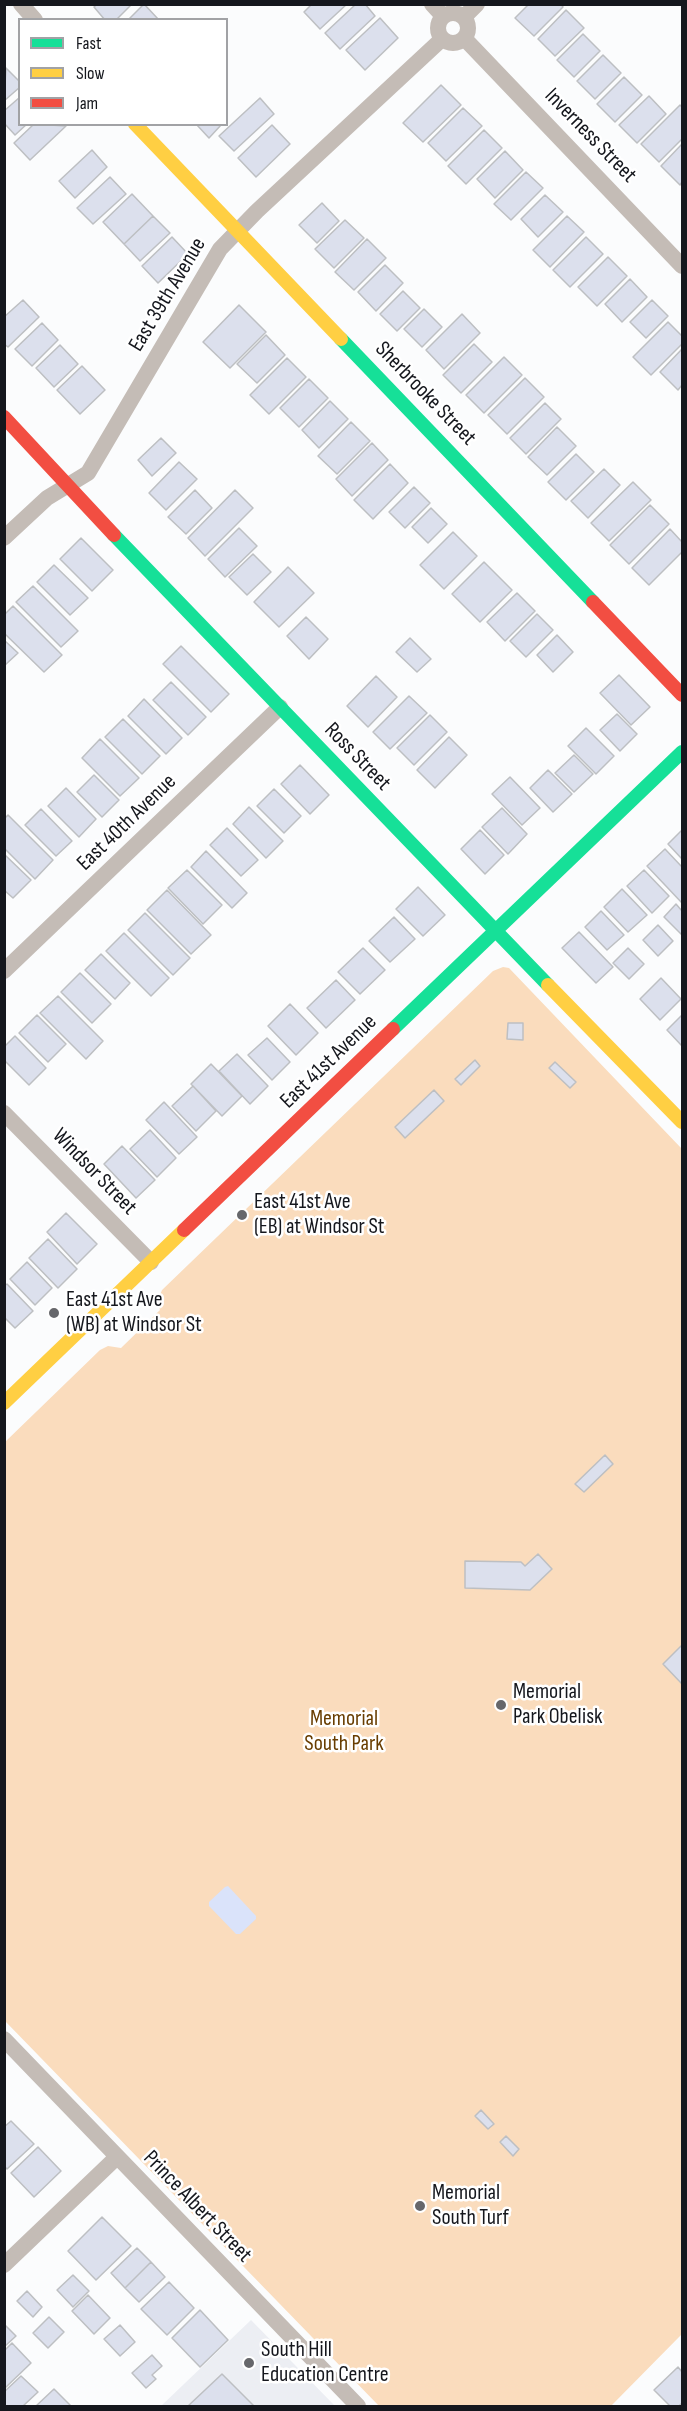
<!DOCTYPE html>
<style>
body{margin:0}
#map{position:relative;width:687px;height:2411px;overflow:hidden;background:#fbfcfd;font-family:"Sofia Sans Condensed",sans-serif}
canvas{display:block}
.frame{position:absolute;inset:0;border:6px solid #15171d;pointer-events:none}
.legend{position:absolute;left:18px;top:18px;width:210px;height:108px;box-sizing:border-box;background:#fff;border:2px solid #a1a2a5;margin:0;padding:8px 10px;list-style:none;font-size:18px;color:#15171d}
.legend li{display:flex;align-items:center;gap:12px;height:30px}
.legend b{width:30px;border:2px solid #a1a2a5}
</style>
<div id="map">
<canvas width="687" height="2411"></canvas>
<div class="frame"></div>
<ul class="legend">
<li><b style="height:8px;background:#16e098"></b>Fast</li>
<li><b style="height:8px;background:#ffcf43"></b>Slow</li>
<li><b style="height:8px;background:#f24e42"></b>Jam</li>
</ul>
</div>
<script>
const ctx = document.querySelector('canvas').getContext('2d');
ctx.lineJoin = 'round';
function fill(path, color) {
  ctx.fillStyle = color;
  ctx.fill(path, 'evenodd');
}
function trace(path, color, width, dash) {
  ctx.strokeStyle = color;
  ctx.lineWidth = width;
  ctx.lineCap = dash ? 'butt' : 'round';
  ctx.setLineDash(dash || []);
  ctx.stroke(path);
}
function label(font, color, halo, rows, align = 'center') {
  ctx.font = font + ' "Sofia Sans Condensed",sans-serif';
  ctx.lineWidth = 5;
  ctx.setLineDash([]);
  ctx.textBaseline = 'middle';
  ctx.strokeStyle = halo;
  ctx.fillStyle = color;
  for (const [text, x, y, turn = 0] of rows) {
    ctx.save();
    ctx.translate(x, y);
    ctx.rotate((+turn || 0) * Math.PI / 180);
    ctx.textAlign = isNaN(turn) ? turn : align;
    if (halo) ctx.strokeText(text, 0, 0);
    ctx.fillText(text, 0, 0);
    ctx.restore();
  }
}
fill(new Path2D(`
 M251 2320 335 2406H161Z`), '#eceef3');
fill(new Path2D(`
 M503 967 509 968 682 1149V2334L611 2406H379L5 2021V1442L100 1350 108 1346 121 1348 160 1310 157 1302 162 1290 493 971Z`), '#fadcbd');
fill(new Path2D(`
 M228 1886 256 1916V1919L240 1934H236L209 1906V1902L225 1887Z`), '#dae3fa');
const building = new Path2D(`
 M97 4H132L116 20H105L94 7Z
 M144 4 159 20H128Z
 M312 4H347L320 29 304 12Z
 M356 4H365L375 16 340 49 325 33Z
 M529 4H561L563 7 534 36 515 18Z
 M566 10 584 28 555 56 538 39Z
 M380 18 398 38 365 70 346 50Z
 M583 34 600 51 574 77 557 60Z
 M603 55 621 73 595 99 577 81Z
 M6 68 20 82V87L4 101Z
 M624 77 642 95 615 122 597 104Z
 M441 85 461 105 423 142 403 123Z
 M649 96 666 114 637 143 619 125Z
 M20 97V124H27L15 135 4 123V111Z
 M260 98 274 114 234 151 219 136Z
 M680 105 682 107V139L659 162 641 144Z
 M463 108 482 126 446 161 428 143Z
 M34 124 66 126 30 160 14 143Z
 M196 124H222L209 138Z
 M272 125 290 144 256 177 238 158Z
 M484 130 502 148 466 184 448 166Z
 M682 144V182L680 185 661 166Z
 M92 150 107 167 75 198 59 181Z
 M505 151 523 170 495 198 477 179Z
 M526 172 543 188 511 220 494 204Z
 M110 177 126 194 93 224 77 208Z
 M132 194 153 216 124 244 103 222Z
 M545 195 563 212 538 237 521 219Z
 M322 203 339 221 317 243 299 225Z
 M153 216 170 233 140 261 124 244Z
 M567 216 584 232 550 267 533 250Z
 M345 220 364 238 334 268 315 249Z
 M172 237 188 254 158 283 142 266Z
 M586 237 603 254 570 287 553 270Z
 M367 239 386 258 354 290 335 272Z
 M608 257 627 276 597 306 578 287Z
 M385 265 403 283 376 311 358 292Z
 M630 279 647 297 622 322 605 304Z
 M403 291 420 308 397 331 380 314Z
 M23 300 39 317 8 347 4 344V317Z
 M652 300 668 316 646 338 630 322Z
 M239 305 266 332 230 368 203 342Z
 M424 309 442 327 422 347 404 329Z
 M462 314 480 333 444 369 426 350Z
 M668 322 682 336V344L651 375 633 357Z
 M42 323 58 340 32 366 15 349Z
 M266 335 285 355 257 383 237 364Z
 M474 344 492 362 461 393 443 375Z
 M60 345 78 364 54 387 36 368Z
 M682 349V385L678 390 660 372Z
 M504 357 522 375 484 413 466 395Z
 M287 358 306 377 269 414 250 395Z
 M82 366 105 390 80 414 57 390Z
 M525 378 544 397 507 434 488 415Z
 M309 379 328 398 299 427 280 408Z
 M330 401 348 419 319 448 302 430Z
 M545 403 561 419 526 454 510 438Z
 M351 422 370 441 337 474 318 456Z
 M557 427 576 446 547 475 528 457Z
 M161 438 176 453 152 476 138 460Z
 M372 443 388 460 352 496 336 479Z
 M576 454 594 472 566 500 548 482Z
 M179 462 197 479 166 510 149 493Z
 M390 464 408 483 373 519 354 500Z
 M604 469 620 485 588 518 571 501Z
 M633 482 651 500 609 541 591 523Z
 M414 487 430 503 405 528 389 512Z
 M195 490 212 508 186 534 168 517Z
 M235 490 253 508 205 556 188 538Z
 M650 505 669 524 629 564 610 545Z
 M431 508 447 524 428 543 412 527Z
 M239 528 257 546 225 577 208 559Z
 M670 529 682 542V552L649 585 632 568Z
 M453 532 477 556 444 589 420 565Z
 M81 538 113 570 92 591 60 559Z
 M253 554 271 572 247 595 229 577Z
 M484 562 512 590 480 622 452 594Z
 M54 565 88 598 70 615 37 582Z
 M288 567 314 593 279 627 254 602Z
 M33 586 78 631 61 647 16 602Z
 M517 593 535 611 505 641 487 622Z
 M13 606 62 655 44 672 4 633V615Z
 M537 614 553 630 526 657 510 641Z
 M306 617 328 639 309 659 287 636Z
 M557 635 573 652 553 672 537 655Z
 M410 638 431 659 417 672 396 652Z
 M4 640 18 653 4 666Z
 M181 646 229 694 211 712 163 664Z
 M619 675 650 707 631 725 600 693Z
 M376 676 397 697 368 727 347 706Z
 M171 682 206 717 188 735 153 700Z
 M409 696 427 713 390 749 373 732Z
 M144 699 182 738 166 754 128 716Z
 M617 714 637 734 620 751 600 730Z
 M430 715 447 732 414 765 397 748Z
 M123 719 160 756 142 774 105 737Z
 M586 728 614 756 596 774 568 746Z
 M449 737 467 755 435 788 417 770Z
 M100 739 139 778 120 796 82 758Z
 M574 755 593 774 574 792 555 773Z
 M300 765 329 795 310 814 281 784Z
 M548 770 572 794 553 812 530 788Z
 M94 775 119 800 102 817 77 792Z
 M510 777 540 808 522 825 492 794Z
 M66 788 96 819 79 837 48 806Z
 M274 789 301 816 284 833 257 806Z
 M249 807 283 841 266 858 233 824Z
 M502 808 527 834 508 854 482 827Z
 M41 809 72 841 56 856 25 825Z
 M8 815 53 860 35 879 4 848V819Z
 M227 828 258 860 241 876 210 845Z
 M480 830 504 855 485 874 461 849Z
 M682 830V859L668 844Z
 M665 849 682 867V903L647 866Z
 M206 851 247 893 232 908 191 867Z
 M4 854 31 880 13 898 4 890Z
 M187 870 222 905 203 924 168 888Z
 M644 870 669 896 652 913 627 886Z
 M418 887 445 915 423 936 396 909Z
 M622 889 647 915 628 932 604 907Z
 M167 890 211 935 191 954 147 910Z
 M676 904 682 911V935L664 917Z
 M601 911 624 935 607 950 585 927Z
 M145 913 190 958 173 975 128 930Z
 M394 917 415 939 390 962 369 941Z
 M658 925 673 941 658 956 643 940Z
 M579 932 613 967 596 983 562 948Z
 M124 933 169 978 151 996 106 951Z
 M363 948 385 970 360 994 338 972Z
 M628 948 644 964 629 979 613 963Z
 M101 954 130 983 115 999 85 970Z
 M80 973 111 1004 92 1023 61 992Z
 M661 978 681 999 660 1020 640 999Z
 M336 980 355 1000 326 1028 307 1008Z
 M58 996 103 1041 86 1059 40 1013Z
 M290 1004 318 1033 296 1055 268 1026Z
 M37 1015 66 1044 48 1062 19 1033Z
 M682 1015V1046L667 1030Z
 M508 1023H523V1040L507 1039Z
 M15 1036 46 1068 29 1085 4 1060V1047Z
 M267 1038 290 1062 272 1080 248 1055Z
 M237 1054 268 1086 250 1104 219 1071Z
 M475 1060 480 1066 461 1085 455 1079Z
 M555 1062 576 1082 570 1088 549 1068Z
 M211 1064 242 1096 222 1116 191 1084Z
 M193 1086 216 1111 196 1131 172 1106Z
 M434 1090 444 1101 405 1138 395 1127Z
 M164 1102 197 1137 179 1154 146 1120Z
 M150 1130 176 1158 157 1177 130 1149Z
 M122 1146 155 1180 136 1198 104 1164Z
 M66 1213 97 1244 77 1264 47 1232Z
 M48 1239 77 1269 58 1288 29 1258Z
 M27 1262 52 1288 35 1305 10 1279Z
 M7 1284 33 1311 15 1328 4 1317V1286Z
 M605 1455 613 1464 584 1492 575 1484Z
 M538 1554 552 1569 530 1590 465 1588V1561L521 1562 525 1566Z
 M681 1646 682 1648V1684L663 1664Z
 M481 2110 494 2124 488 2129 475 2116Z
 M11 2121 34 2144 7 2169 4 2166V2127Z
 M506 2136 519 2149 513 2156 500 2142Z
 M38 2147 61 2171 34 2197 11 2173Z
 M102 2217 131 2246 96 2280 68 2251Z
 M137 2248 151 2262 125 2288 111 2273Z
 M151 2262 165 2277 139 2302 125 2288Z
 M73 2275 89 2291 73 2307 57 2290Z
 M169 2282 194 2308 167 2335 141 2309Z
 M27 2291 42 2307 33 2317 17 2301Z
 M88 2295 110 2318 94 2334 72 2311Z
 M200 2310 228 2340 200 2367 172 2338Z
 M49 2317 64 2332 48 2348 33 2333Z
 M4 2324 16 2336 4 2347Z
 M120 2325 135 2342 120 2356 104 2339Z
 M12 2343 31 2363 4 2389V2351Z
 M152 2355 162 2366 152 2375 156 2379 146 2388 132 2373Z
 M678 2367 682 2372V2403L679 2406H670L654 2390Z
 M222 2374 254 2406H188Z
 M21 2376 38 2392 23 2406H4V2392Z
 M54 2389 71 2406H36Z`);
fill(building, '#dce0ed');
trace(building, '#bdbfc2', 1.5);
trace(new Path2D(`
 M21 4 35 20
 M432 4 443 16
 M438 28a15 15 0 1 1 30 0a15 15 0 1 1-30 0Z
 M464 17 477 4
 M464 38 682 266
 M4 538 47 498 88 473 220 249 257 211 442 39
 M4 971 280 707
 M4 1113 151 1262
 M4 2039 358 2406
 M4 2265 117 2157`), '#c4bcb6', 16);
trace(new Path2D(`
 M341 339 593 602
 M114 535 548 985
 M393 1029 682 752`), '#16e098', 14);
trace(new Path2D(`
 M135 124 341 339
 M548 985 682 1122
 M4 1403 184 1230`), '#ffcf43', 14);
trace(new Path2D(`
 M4 417 114 535
 M593 602 682 695
 M184 1230 393 1029`), '#f24e42', 14);
for (const [x, y, r, color] of [
 [242,1215,6,"#66676b"],
 [54,1313,6,"#66676b"],
 [501,1705,6,"#66676b"],
 [420,2206,6,"#66676b"],
 [249,2363,6,"#66676b"]
]) {
  const dot = new Path2D();
  dot.arc(x, y, r, 0, 2 * Math.PI);
  ctx.fillStyle = color;
  ctx.fill(dot);
  trace(dot, '#fff', 2);
}
label('22px', '#15171d', '#fff', [
 ["Inverness Street",590,136,46],
 ["East 39th Avenue",168,295,-59],
 ["Sherbrooke Street",425,394,46],
 ["Ross Street",357,757,46],
 ["East 40th Avenue",127,823,-44],
 ["East 41st Avenue",329,1062,-44],
 ["Windsor Street",94,1172,46],
 ["Prince Albert Street",197,2207,46]
]);
label('22px', '#15171d', '#fff', [
 ["East 41st Ave",254,1202],
 ["(EB) at Windsor St",254,1227],
 ["East 41st Ave",66,1300],
 ["(WB) at Windsor St",66,1325],
 ["Memorial",513,1692],
 ["Park Obelisk",513,1717],
 ["Memorial",432,2193],
 ["South Turf",432,2218],
 ["South Hill",261,2350],
 ["Education Centre",261,2375]
], 'left');
label('22px', '#683d01', '#fff', [
 ["Memorial",344,1719],
 ["South Park",344,1744]
]);
</script>
